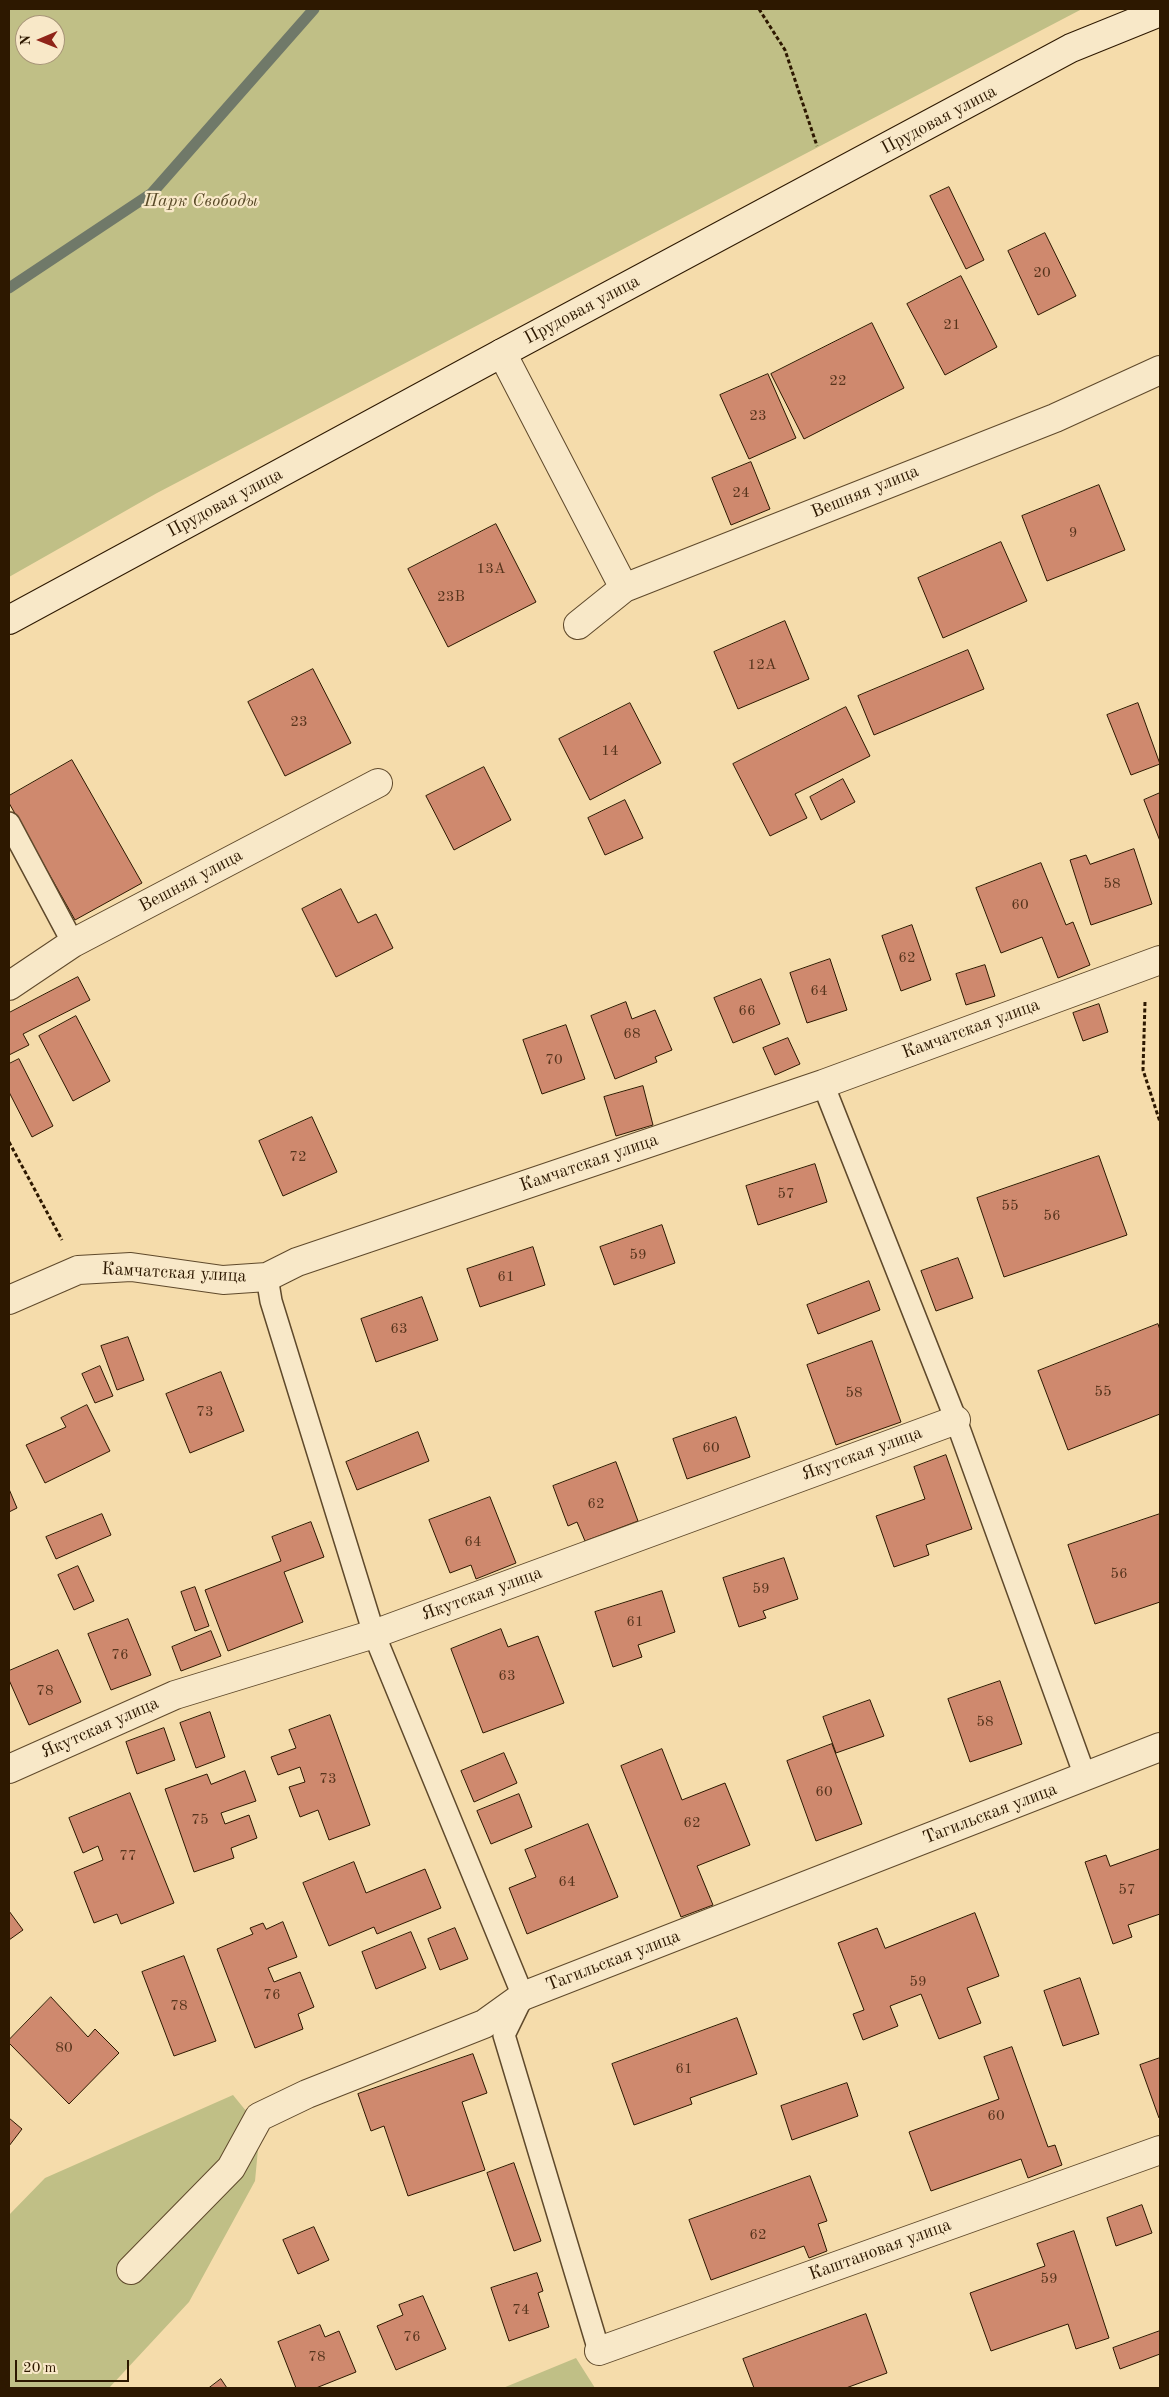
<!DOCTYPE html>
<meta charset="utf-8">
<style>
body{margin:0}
#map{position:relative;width:1169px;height:2397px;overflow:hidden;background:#f5dcab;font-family:"Old Standard TT",serif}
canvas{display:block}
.frame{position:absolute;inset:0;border:10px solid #2d1800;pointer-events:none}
.north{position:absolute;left:15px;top:15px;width:50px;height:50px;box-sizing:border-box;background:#f8e8c8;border:1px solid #a79578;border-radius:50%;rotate:269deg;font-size:14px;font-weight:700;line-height:20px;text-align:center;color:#2d1800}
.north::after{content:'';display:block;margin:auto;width:18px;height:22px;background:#8f2418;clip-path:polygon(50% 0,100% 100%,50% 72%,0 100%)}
.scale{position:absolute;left:15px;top:2360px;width:114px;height:22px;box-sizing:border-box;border:2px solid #2d1800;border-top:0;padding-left:6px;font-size:15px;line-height:18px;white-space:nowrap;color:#2d1800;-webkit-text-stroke:4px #f8e8c8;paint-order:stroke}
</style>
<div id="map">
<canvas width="1169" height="2397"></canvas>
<div class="frame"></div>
<div class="north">N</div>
<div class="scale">20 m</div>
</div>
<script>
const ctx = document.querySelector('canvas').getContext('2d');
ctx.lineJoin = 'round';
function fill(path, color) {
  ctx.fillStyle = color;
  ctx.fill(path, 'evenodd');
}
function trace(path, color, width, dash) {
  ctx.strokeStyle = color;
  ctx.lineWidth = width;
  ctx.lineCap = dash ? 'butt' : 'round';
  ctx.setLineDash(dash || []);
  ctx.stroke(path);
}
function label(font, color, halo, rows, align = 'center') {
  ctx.font = font + ' "Old Standard TT",serif';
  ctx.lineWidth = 4.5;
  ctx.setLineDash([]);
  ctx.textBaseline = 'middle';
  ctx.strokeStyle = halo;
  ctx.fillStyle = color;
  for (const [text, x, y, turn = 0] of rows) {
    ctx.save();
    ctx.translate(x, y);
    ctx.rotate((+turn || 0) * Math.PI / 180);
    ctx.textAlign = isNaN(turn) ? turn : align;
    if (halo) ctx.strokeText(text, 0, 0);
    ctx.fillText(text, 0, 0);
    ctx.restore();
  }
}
fill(new Path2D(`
 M9 9H1082L157 493 9 577ZM25 25H55V55H25Z
 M233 2095 260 2128 255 2181 189 2302 109 2388H9V2215L45 2178Z
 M576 2358 595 2388H503Z`), '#c0bf86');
trace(new Path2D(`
 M9 288 152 193 314 9`), '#707969', 11);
const building = new Path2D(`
 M949 187 984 260 966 269 930 196Z
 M1045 233 1076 296 1038 315 1008 251Z
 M961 276 997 347 945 375 907 304Z
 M872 323 904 388 804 439 771 374Z
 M768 374 796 438 749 459 720 395Z
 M751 462 770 509 731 525 712 478Z
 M1099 485 1125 550 1047 581 1022 516Z
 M496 524 536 602 448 647 408 569Z
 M1001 542 1027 601 943 638 918 578Z
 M785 621 809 679 738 709 714 652Z
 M968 650 984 689 874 735 858 696Z
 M313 669 351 743 285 776 248 702Z
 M630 703 661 763 590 800 559 739Z
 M1138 703 1160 764 1131 775 1107 715Z
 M846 707 870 756 795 794 807 818 770 836 733 764Z
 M72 760 142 883 75 920 9 803V796Z
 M484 767 511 820 454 850 426 796Z
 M843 779 855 802 821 820 810 797Z
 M1160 793V841L1144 800Z
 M625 800 643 838 605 855 588 818Z
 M1134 849 1152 904 1091 925 1070 860 1086 855 1090 864Z
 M1041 863 1066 925 1073 922 1090 965 1058 978 1042 937 1001 953 976 888Z
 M341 889 358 923 376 914 393 948 336 977 302 909Z
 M912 925 931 980 901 991 882 936Z
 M830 959 847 1010 807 1023 790 973Z
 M985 965 995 996 966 1005 956 974Z
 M78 977 90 1000 23 1034 29 1045 9 1055V1013Z
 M761 979 780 1024 733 1043 714 998Z
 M626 1002 632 1019 655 1010 672 1050 655 1057 657 1062 615 1079 591 1016Z
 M1099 1004 1108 1032 1083 1041 1073 1013Z
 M76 1016 110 1081 73 1101 39 1036Z
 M566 1025 585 1079 542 1094 523 1040Z
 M788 1038 800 1064 775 1075 763 1048Z
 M19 1059 53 1126 32 1137 9 1092V1064Z
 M643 1086 653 1125 616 1136 604 1097Z
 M312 1117 337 1172 283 1196 259 1141Z
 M1099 1156 1127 1235 1004 1277 977 1198Z
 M815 1164 827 1202 758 1225 746 1186Z
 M662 1225 675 1263 614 1285 600 1247Z
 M533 1247 545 1285 480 1307 467 1269Z
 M958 1258 973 1298 936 1311 921 1271Z
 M869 1281 880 1310 818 1334 807 1305Z
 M422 1297 438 1340 376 1362 361 1319Z
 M1158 1324 1160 1330V1414L1068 1450 1038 1371Z
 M128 1337 144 1380 117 1390 101 1346Z
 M872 1341 901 1422 836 1445 807 1365Z
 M100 1366 113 1396 95 1403 82 1374Z
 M221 1372 244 1431 190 1453 166 1394Z
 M87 1405 110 1451 45 1483 26 1445 66 1427 61 1418Z
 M736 1417 750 1457 687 1479 673 1439Z
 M418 1432 429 1461 357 1490 346 1462Z
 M946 1455 972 1529 926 1545 929 1555 894 1567 876 1516 925 1499 914 1467Z
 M616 1462 638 1521 585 1541 577 1522 568 1526 553 1486Z
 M9 1489 17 1508 9 1512Z
 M490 1497 516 1563 476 1579 471 1565 450 1573 429 1520Z
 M102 1514 111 1535 56 1559 46 1537Z
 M1160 1514V1602L1095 1624 1068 1545Z
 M311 1522 324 1557 284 1572 303 1622 228 1651 205 1590 281 1561 272 1537Z
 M784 1558 798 1599 763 1611 766 1618 739 1627 723 1578Z
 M78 1566 94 1601 74 1610 58 1575Z
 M195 1587 209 1626 195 1631 181 1592Z
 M662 1591 675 1632 638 1645 642 1657 613 1667 595 1612Z
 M128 1619 151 1675 111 1690 88 1634Z
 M501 1629 508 1647 538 1636 564 1703 483 1733 451 1649Z
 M211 1631 221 1656 181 1671 172 1647Z
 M58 1650 81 1702 29 1725 9 1680V1671Z
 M1000 1681 1022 1744 970 1762 948 1699Z
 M870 1700 884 1736 836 1753 823 1717Z
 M210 1712 225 1757 196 1768 180 1723Z
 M330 1715 370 1825 329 1840 318 1810 300 1817 289 1787 305 1782 300 1767 278 1775 271 1757 296 1748 289 1730Z
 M164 1728 175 1760 137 1774 126 1742Z
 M832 1744 862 1824 816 1841 787 1761Z
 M662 1749 682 1800 725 1783 750 1845 697 1866 713 1905 681 1917 621 1766Z
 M504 1753 517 1783 474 1802 461 1771Z
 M245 1771 256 1801 221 1813 225 1824 249 1815 257 1838 231 1848 234 1858 194 1872 165 1789 207 1774 211 1784Z
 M130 1793 174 1903 121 1924 117 1914 94 1923 74 1872 103 1860 98 1846 83 1853 69 1818Z
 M519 1794 532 1827 491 1844 477 1811Z
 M588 1824 618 1897 527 1934 509 1888 536 1877 525 1850Z
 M1160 1849V1914L1128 1925 1132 1937 1113 1944 1085 1862 1106 1855 1110 1866Z
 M354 1862 366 1893 425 1869 441 1908 377 1934 374 1927 329 1946 303 1883Z
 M9 1911 23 1930 9 1940Z
 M975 1913 999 1976 967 1988 981 2023 939 2039 921 1994 890 2006 898 2026 863 2040 853 2014 864 2010 838 1943 877 1928 885 1948Z
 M283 1922 297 1957 268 1968 274 1982 300 1972 314 2007 298 2014 303 2029 255 2048 217 1949 253 1934 250 1928 263 1923 266 1929Z
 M455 1928 468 1959 440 1970 428 1939Z
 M411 1932 426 1968 376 1989 362 1952Z
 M184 1956 216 2041 174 2056 142 1972Z
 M1080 1978 1099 2034 1063 2046 1044 1991Z
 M51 1997 88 2037 95 2029 119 2053 69 2104 9 2043V2040Z
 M737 2018 757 2074 690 2098 692 2104 634 2125 612 2064Z
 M1012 2047 1048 2147 1055 2145 1062 2165 1028 2178 1021 2159 931 2191 909 2132 999 2099 984 2057Z
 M473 2054 487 2093 462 2102 485 2170 408 2196 384 2126 371 2131 358 2094Z
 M1160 2058V2118H1159L1140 2065Z
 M847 2083 858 2116 792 2140 781 2106Z
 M9 2118 22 2129 9 2146Z
 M514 2163 541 2241 514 2251 487 2173Z
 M810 2176 827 2221 818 2224 827 2251 809 2258 804 2246 711 2280 689 2220Z
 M1142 2205 1152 2233 1116 2246 1107 2218Z
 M314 2227 329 2260 298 2274 283 2240Z
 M1074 2231 1109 2338 1076 2349 1068 2324 991 2351 970 2293 1045 2266 1037 2244Z
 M537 2273 543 2291 538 2293 549 2327 509 2341 491 2288Z
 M423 2296 446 2349 396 2370 377 2326 403 2315 399 2305Z
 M866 2314 887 2373 846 2388H754L743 2359Z
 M320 2325 325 2337 339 2331 356 2372 316 2388H296L278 2342Z
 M1160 2331V2354L1120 2369 1113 2348Z
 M221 2379 227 2388H209Z`);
fill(building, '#cf896e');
trace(building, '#2d1800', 1);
const lane = new Path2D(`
 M9 823 73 943
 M823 1084 956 1420 1085 1776
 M267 1277 271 1301 374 1634 523 1996 504 2035 599 2351`);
const street = new Path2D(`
 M502 353 624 588
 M578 625 624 588 1055 418 1160 370
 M9 986 73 943 378 783
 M9 1300 78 1270 131 1267 223 1280 267 1277 297 1262 823 1084 1160 960
 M9 1769 175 1695 374 1634 956 1420
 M131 2270 231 2168 259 2117 307 2094 484 2024 523 1996 1160 1747
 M599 2351 1160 2150`);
const secondary = new Path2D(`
 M9 620 502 353 1071 48 1160 12`);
trace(lane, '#5f492b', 24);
trace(street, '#5f492b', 30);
trace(secondary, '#2d1800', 30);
trace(new Path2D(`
 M759 9 785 50 817 146
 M1145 1002 1143 1070 1160 1122
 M9 1142 62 1240`), '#2d1800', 3, [4, 2.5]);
trace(lane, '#f8e8c8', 21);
trace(street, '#f8e8c8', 28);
trace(secondary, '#f8e8c8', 28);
label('15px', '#56341c', null, [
 ["20",1042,273],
 ["21",952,325],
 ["22",838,381],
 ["23",758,416],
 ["24",741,493],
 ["9",1073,533],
 ["13А",491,569],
 ["23В",451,597],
 ["12А",762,665],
 ["23",299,722],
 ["14",610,751],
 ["58",1112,884],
 ["60",1020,905],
 ["62",907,958],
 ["64",819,991],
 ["66",747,1011],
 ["68",632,1034],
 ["70",554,1060],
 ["72",298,1157],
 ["57",786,1194],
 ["55",1010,1206],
 ["56",1052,1216],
 ["59",638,1255],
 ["61",506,1277],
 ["63",399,1329],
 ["55",1103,1392],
 ["58",854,1393],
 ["73",205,1412],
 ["60",711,1448],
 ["62",596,1504],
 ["64",473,1542],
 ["56",1119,1574],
 ["59",761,1589],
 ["61",635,1622],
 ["76",120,1655],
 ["63",507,1676],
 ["78",45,1691],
 ["58",985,1722],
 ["73",328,1779],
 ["60",824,1792],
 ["75",200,1820],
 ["62",692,1823],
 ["77",128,1856],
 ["64",567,1882],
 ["57",1127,1890],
 ["59",918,1982],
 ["76",272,1995],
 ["78",179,2006],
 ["80",64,2048],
 ["61",684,2069],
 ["60",996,2116],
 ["62",758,2235],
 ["59",1049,2279],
 ["74",521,2310],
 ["76",412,2337],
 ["78",317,2357]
]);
label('18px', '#2d1800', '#f8e8c8', [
 ["Прудовая улица",939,120,-28],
 ["Прудовая улица",582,310,-28],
 ["Вешняя улица",865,492,-22],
 ["Прудовая улица",225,503,-28],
 ["Вешняя улица",191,881,-28],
 ["Камчатская улица",971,1029,-20],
 ["Камчатская улица",589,1163,-19],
 ["Камчатская улица",174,1273,3],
 ["Якутская улица",862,1454,-20],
 ["Якутская улица",482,1594,-20],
 ["Якутская улица",100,1728,-24],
 ["Тагильская улица",990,1814,-21],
 ["Тагильская улица",613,1961,-21],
 ["Каштановая улица",880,2250,-20]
]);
label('italic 18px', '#594a28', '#f8e8c8', [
 ["Парк Свободы",201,201]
]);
</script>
